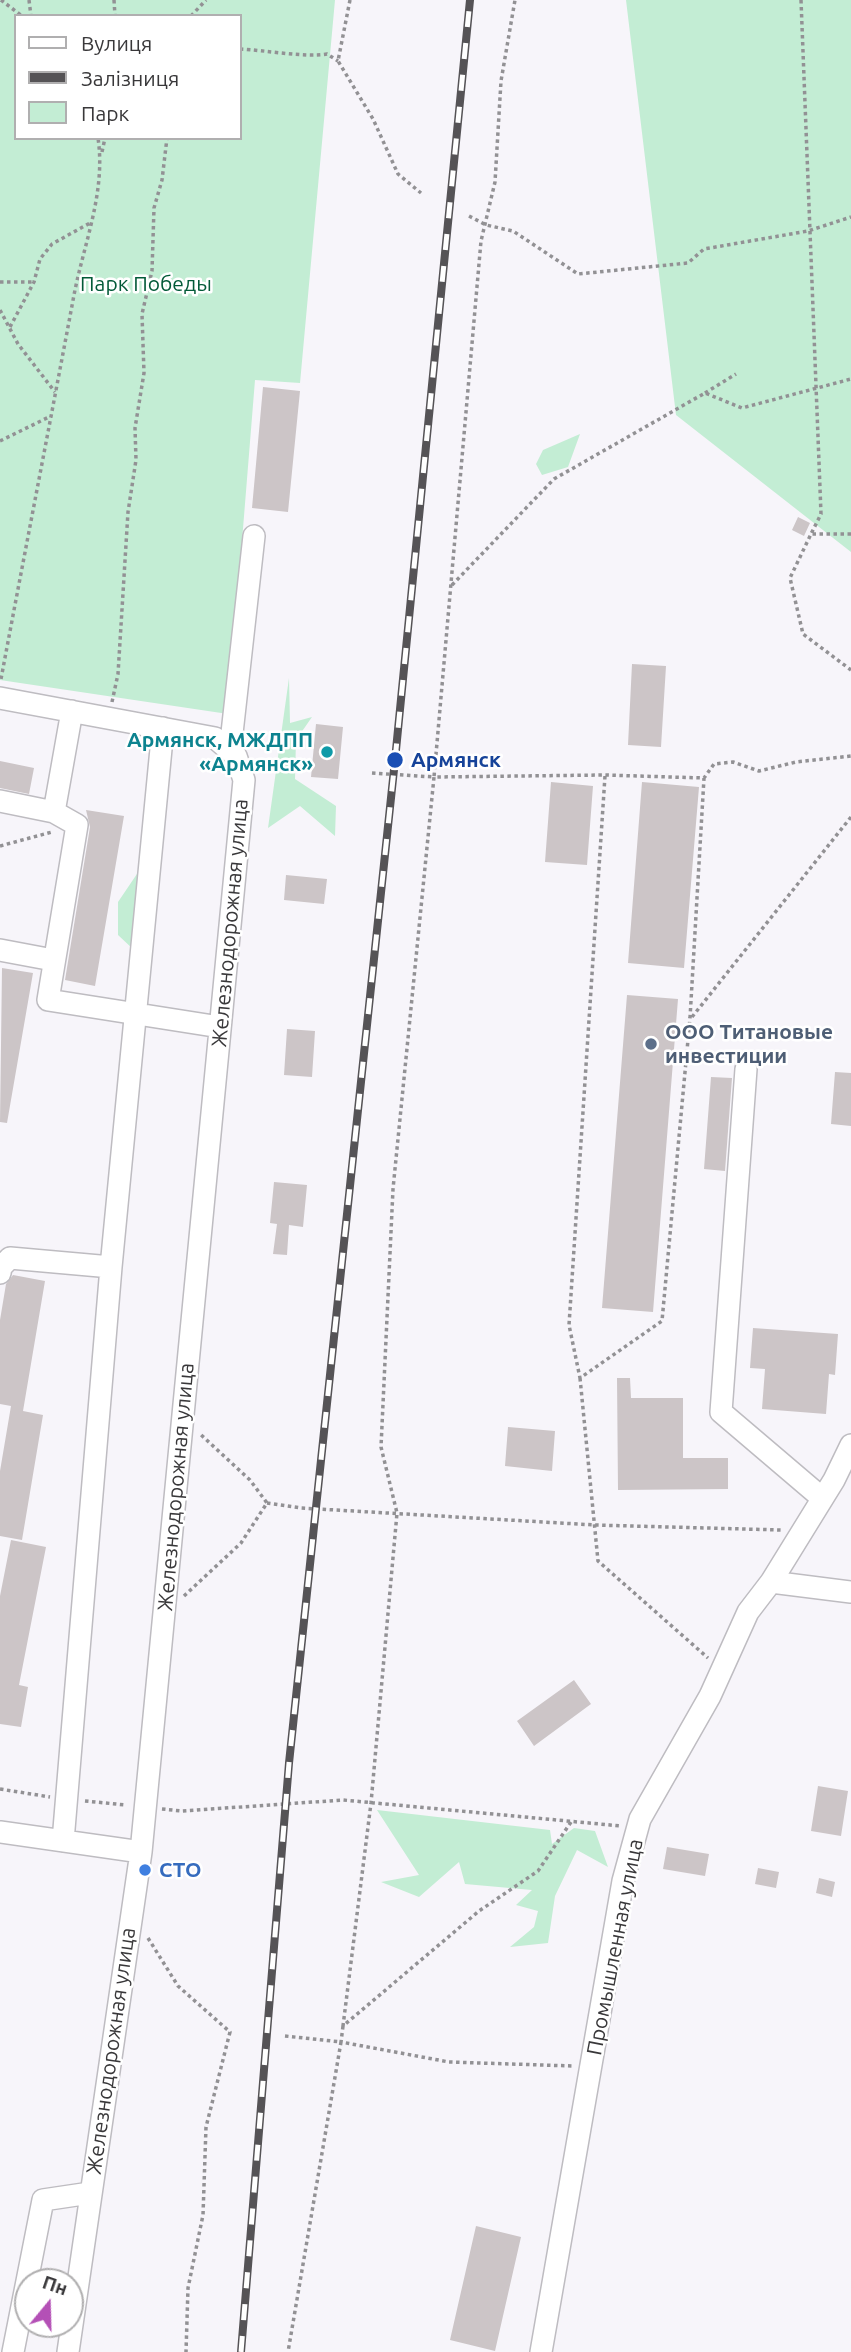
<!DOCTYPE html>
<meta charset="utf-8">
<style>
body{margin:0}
#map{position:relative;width:851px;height:2352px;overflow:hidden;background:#f7f5fa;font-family:Ubuntu,sans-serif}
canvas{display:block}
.legend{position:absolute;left:14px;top:14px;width:228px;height:126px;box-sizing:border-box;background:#fff;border:2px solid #b0afb0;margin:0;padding:9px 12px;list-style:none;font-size:21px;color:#39383a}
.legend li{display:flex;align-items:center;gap:14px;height:35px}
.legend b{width:35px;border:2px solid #b0afb0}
.north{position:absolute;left:14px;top:2268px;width:70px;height:70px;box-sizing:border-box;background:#fff;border:2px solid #b0afb0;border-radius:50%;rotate:19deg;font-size:19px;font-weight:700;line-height:28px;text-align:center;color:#39383a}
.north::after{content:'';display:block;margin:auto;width:24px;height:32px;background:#b450b6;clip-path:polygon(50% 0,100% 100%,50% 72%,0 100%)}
</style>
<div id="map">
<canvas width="851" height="2352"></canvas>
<ul class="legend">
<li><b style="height:9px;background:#fff"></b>Вулиця</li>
<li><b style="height:9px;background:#555356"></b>Залізниця</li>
<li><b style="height:19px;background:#c3edd4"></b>Парк</li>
</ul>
<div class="north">Пн</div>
</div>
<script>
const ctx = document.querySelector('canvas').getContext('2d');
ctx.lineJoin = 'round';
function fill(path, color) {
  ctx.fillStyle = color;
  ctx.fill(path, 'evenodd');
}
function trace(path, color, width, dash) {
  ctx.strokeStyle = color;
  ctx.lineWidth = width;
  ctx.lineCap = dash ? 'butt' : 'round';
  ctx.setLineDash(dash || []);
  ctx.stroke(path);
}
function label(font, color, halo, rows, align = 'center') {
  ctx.font = font + ' Ubuntu,sans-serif';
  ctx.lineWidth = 5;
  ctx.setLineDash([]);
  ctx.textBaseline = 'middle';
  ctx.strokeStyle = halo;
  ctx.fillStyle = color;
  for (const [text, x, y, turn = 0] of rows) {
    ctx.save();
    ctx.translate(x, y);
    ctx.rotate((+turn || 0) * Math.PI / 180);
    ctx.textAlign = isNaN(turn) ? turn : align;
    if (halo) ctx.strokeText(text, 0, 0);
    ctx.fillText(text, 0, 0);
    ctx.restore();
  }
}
fill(new Path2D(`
 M0 0H335L300 383 255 380 228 714 0 680ZM16 16H240V138H16Z
 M626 0H851V552L676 415Z
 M580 434 568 467 542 475 536 464 543 450Z
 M289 678 290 723 312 717 296 740 295 779 336 806 335 836 300 806 268 828Z
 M141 868 134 950 118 935V902Z
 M377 1810 550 1830 552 1844 574 1828 595 1831 608 1867 577 1850 555 1896 548 1943 510 1947 534 1927 538 1911 516 1905 532 1890 465 1884 459 1862 419 1897 381 1882 419 1875Z`), '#c3edd4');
fill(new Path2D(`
 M263 387 300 391 288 512 252 508Z
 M798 517 810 523 804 536 792 530Z
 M632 664 666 666 661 747 628 745Z
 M316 724 343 727 338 779 311 777Z
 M0 761 34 768 29 794 0 788Z
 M551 782 593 786 587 865 545 862Z
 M642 782 699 787 684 968 628 963Z
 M86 810 124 816 95 986 65 980 90 827Z
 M286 875 327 879 324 904 284 900Z
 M2 968 33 973 7 1123 0 1122Z
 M627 995 678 999 653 1312 602 1308Z
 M287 1029 315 1031 312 1077 284 1075Z
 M835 1072 851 1073V1126L831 1124Z
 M711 1077 732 1078 725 1171 704 1169Z
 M274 1182 307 1185 303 1227 289 1225 287 1255 273 1254 277 1224 270 1223Z
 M13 1275 45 1281 23 1411 43 1415 22 1540 0 1536V1471L11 1406 0 1404V1320L6 1284Z
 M753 1328 838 1334 835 1375 829 1374 826 1414 762 1409 765 1369 750 1368Z
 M617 1378H630L631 1398H683V1458H728V1489L618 1490Z
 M508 1427 555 1431 552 1471 505 1466Z
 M11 1540 46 1547 19 1685 28 1687 21 1727 0 1724V1596Z
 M574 1680 591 1704 534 1746 517 1721Z
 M818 1786 848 1791 841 1836 811 1831Z
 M667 1847 709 1854 705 1876 663 1869Z
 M758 1868 779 1872 776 1888 755 1884Z
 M819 1878 835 1882 832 1897 816 1893Z
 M476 2226 521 2237 495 2351 450 2340Z`), '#ccc5c7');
const minor = new Path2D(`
 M0 698 215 738 236 756 244 780 141 1852 68 2352
 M72 711 54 812 77 825 48 1000 220 1027
 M230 751 254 536
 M0 801 54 812
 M0 950 53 960
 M746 1069 721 1412 822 1498
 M0 1273 1 1267 10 1258 111 1267
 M771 1582 851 1592
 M0 1832 141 1852
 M63 1841 111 1267 163 728
 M13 2352 43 2200 90 2193
 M541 2352 623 1881 640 1819 710 1696 748 1612 771 1582 834 1480 851 1445`);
trace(minor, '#bebcc1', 24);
trace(new Path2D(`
 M1 0 22 16
 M29 0 31 16
 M114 0 115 16
 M350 0 338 61 373 119 398 174 421 193
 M801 0 821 514 811 534
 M191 16 206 0
 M240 49C264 50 307 58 327 54L338 61
 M102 152 105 138
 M469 216 486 225 513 231 578 274 688 263 704 249 808 231 851 217
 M0 282H33
 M0 310 18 344 55 392
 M10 327 34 282 40 259 52 244 90 223
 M705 393 736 374
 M0 441 51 416
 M851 534H811L790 578 803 634 851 670
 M452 585 554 479 705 393 742 408 851 379
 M1 679C25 551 50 423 74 295 84 243 106 192 98 138
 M112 702 118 674 128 512 136 460 135 428 144 373 142 314 152 271 154 208 162 180 167 138
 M372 773 434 777 481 241 495 182 501 81 515 0
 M605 776 569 1325 580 1378 662 1321 690 1018 704 778
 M0 846 52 832
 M692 1017 851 817
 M580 1378 598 1561 708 1658
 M267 1503 301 1508 595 1525 781 1530
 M184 1596 241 1543 267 1503 250 1480 199 1433
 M0 1789 50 1797
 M85 1801 126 1805
 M162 1809 182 1811 343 1800 621 1826
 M571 1822 538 1871 479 1911 343 2026 371 1803 397 1513 381 1447 393 1189 434 777 605 775 704 778 714 764 733 762 759 771 796 762 851 756
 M148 1938 178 1986 230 2032 206 2127 203 2215 188 2288 186 2352
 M343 2026 341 2042 449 2062 573 2066
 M285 2036 341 2042 288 2352`), '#929194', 3.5, [3.5, 3.5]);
trace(minor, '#fff', 21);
const rail = new Path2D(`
 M241 2352 289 1763 395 760 470 0`);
trace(rail, '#555356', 8);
trace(rail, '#fff', 5, [16]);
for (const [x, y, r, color] of [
 [327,752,7,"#0f9aa8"],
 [395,760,9,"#1a4fb4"],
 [651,1044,7,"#5c6f8a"],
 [145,1870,7,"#3f7fe0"]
]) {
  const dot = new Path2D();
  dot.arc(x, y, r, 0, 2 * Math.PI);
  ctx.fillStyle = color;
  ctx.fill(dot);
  trace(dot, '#fff', 2.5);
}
label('21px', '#035a38', '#fff', [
 ["Парк Победы",146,284]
]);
label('bold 21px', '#0d838f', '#fff', [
 ["Армянск, МЖДПП",313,740],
 ["«Армянск»",313,764]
], 'right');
label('bold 21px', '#164399', '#fff', [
 ["Армянск",411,760]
], 'left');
label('21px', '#39383a', '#fff', [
 ["Железнодорожная улица",230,923,-85],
 ["Железнодорожная улица",176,1487,-85],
 ["Промышленная улица",615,1947,-79],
 ["Железнодорожная улица",111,2051,-82]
]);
label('bold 21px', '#4e5e75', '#fff', [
 ["ООО Титановые",665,1032],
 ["инвестиции",665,1056]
], 'left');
label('bold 21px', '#366cbe', '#fff', [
 ["СТО",159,1870]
], 'left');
</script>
